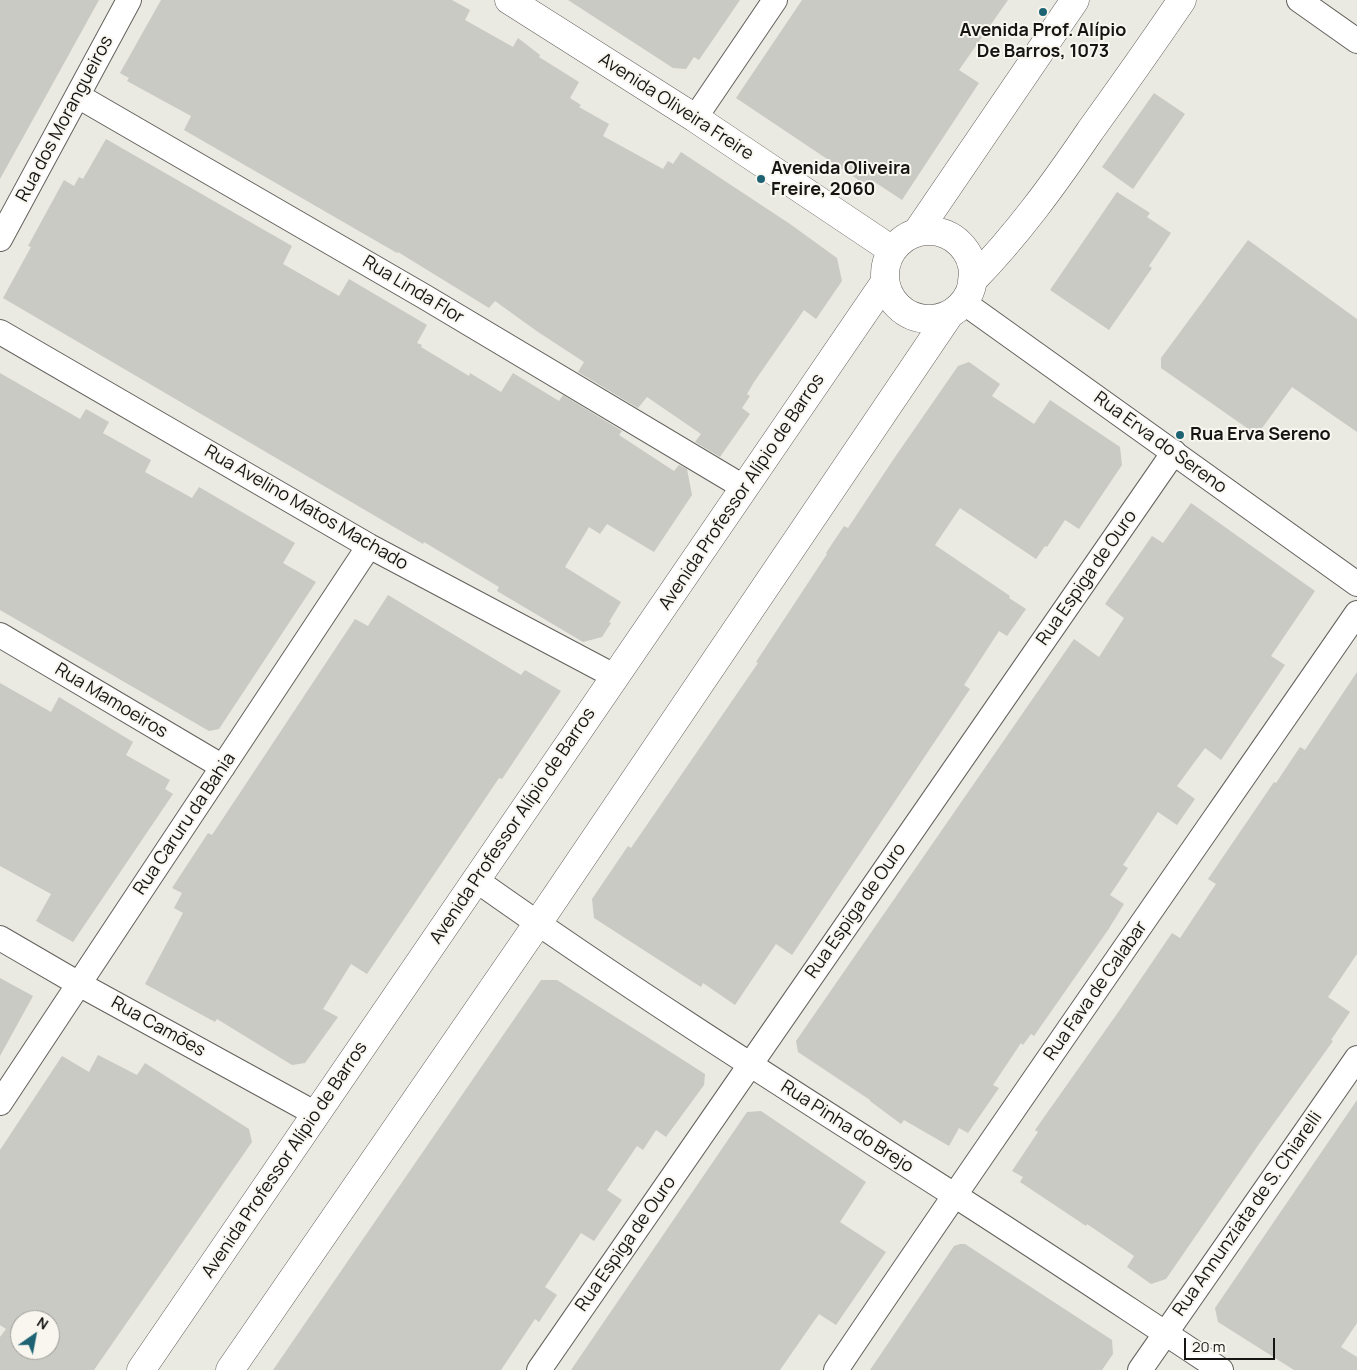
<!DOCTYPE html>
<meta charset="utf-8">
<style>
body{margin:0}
#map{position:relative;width:1357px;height:1370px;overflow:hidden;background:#eae9e2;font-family:Manrope,sans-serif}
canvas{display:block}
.north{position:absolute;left:10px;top:1310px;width:50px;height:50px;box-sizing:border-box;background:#f8f6ef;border:1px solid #9e9c97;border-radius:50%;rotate:33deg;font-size:14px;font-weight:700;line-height:20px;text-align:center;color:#161513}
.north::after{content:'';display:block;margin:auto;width:18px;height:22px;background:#1d6373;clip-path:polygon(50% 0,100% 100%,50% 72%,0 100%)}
.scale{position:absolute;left:1184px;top:1338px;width:91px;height:22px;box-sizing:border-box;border:2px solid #161513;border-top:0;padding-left:6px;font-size:15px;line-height:18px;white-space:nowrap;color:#161513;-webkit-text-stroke:4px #f8f6ef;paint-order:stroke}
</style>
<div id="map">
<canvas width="1357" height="1370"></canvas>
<div class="north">N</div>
<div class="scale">20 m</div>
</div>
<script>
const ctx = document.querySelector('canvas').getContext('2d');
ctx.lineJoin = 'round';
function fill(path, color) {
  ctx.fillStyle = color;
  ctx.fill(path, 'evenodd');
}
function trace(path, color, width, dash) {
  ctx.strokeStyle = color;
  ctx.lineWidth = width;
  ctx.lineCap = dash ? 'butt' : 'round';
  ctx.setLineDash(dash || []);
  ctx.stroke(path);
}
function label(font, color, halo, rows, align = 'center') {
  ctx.font = font + ' Manrope,sans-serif';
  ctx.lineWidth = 4;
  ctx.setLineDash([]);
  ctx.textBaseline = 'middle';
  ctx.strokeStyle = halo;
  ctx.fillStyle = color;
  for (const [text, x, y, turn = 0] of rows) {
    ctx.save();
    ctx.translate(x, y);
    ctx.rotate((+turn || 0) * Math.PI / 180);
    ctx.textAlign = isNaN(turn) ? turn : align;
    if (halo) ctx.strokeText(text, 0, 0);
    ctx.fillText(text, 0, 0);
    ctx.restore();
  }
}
fill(new Path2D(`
 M0 0H99L0 179Z
 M161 0H452L470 10 465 20 513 47 518 38 540 55 539 57 579 82 570 98 581 105 579 107 609 124 603 136 663 169 668 161 673 164 681 152 790 224 837 258 842 281 816 319 804 310 754 382 747 394 750 396 742 408 750 414 720 457 695 442 701 434 647 397 638 408 578 372 584 362 538 332 495 301 489 308 398 252 397 253 184 130 191 116 127 81 129 78 120 73Z
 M568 0H740L699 60 694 57 686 69 673 68Z
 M802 0H1008L959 70 979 83 902 200 873 181 869 187 736 98Z
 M1154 93 1185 114 1133 189 1102 167Z
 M106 139 292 246 283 264 339 296 349 279 427 325 417 343 422 345 421 347 469 376 470 373 501 392 513 373 559 401 563 395 622 431 619 435 674 471 679 465 687 469 692 495 654 552 607 524 600 534 589 527 565 567 621 602 609 622 611 623 602 637 583 642 497 591 499 587 424 542 423 544 3 298 31 247 28 246 64 180 74 186 79 177 83 179Z
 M1117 192 1150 213 1147 217 1171 233 1149 266 1152 268 1109 330 1050 290Z
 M1248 240 1357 319V432L1292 387 1257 435 1161 368V358Z
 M969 362 1000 384 992 396 1034 424 1050 400 1120 447 1122 465 1079 529 1065 520 1047 547 1045 546 1036 559 960 508 935 545 1010 596 1009 598 1026 609 1007 636 999 631 964 685 970 689 792 955 776 944 735 1005 703 983 701 987 594 918 592 899 628 846 631 848 758 663 756 662 827 554 826 553 844 526 848 528 893 460 958 366Z
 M0 373 80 419 86 409 109 422 103 433 151 460 145 472 192 498 199 487 295 543 283 563 316 582 219 729 209 731 0 610Z
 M1191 503 1315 591 1271 656 1285 665 1221 760 1205 748 1177 786 1195 799 1177 825 1158 812 1123 865 1128 868 1110 895 1124 904 1108 930 1034 1036 1031 1034 1023 1045 1021 1043 993 1085 999 1088 968 1133 959 1128 949 1146 904 1120 901 1124 870 1101V1100L798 1052 796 1041 1074 639 1099 657 1124 618 1105 604 1152 536 1163 543Z
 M388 595 521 675 525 670 561 691 502 779 499 778 367 974 351 964 323 1009 338 1017 305 1063 292 1065 217 1019 215 1022 145 984 183 913 174 908 182 893 172 888 208 833 212 835 355 619 368 626Z
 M1357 672V954L1328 997 1350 1012 1331 1040 1333 1041 1259 1144 1166 1279 1151 1284 1127 1267 1134 1256 1087 1224 1086 1226 1020 1182 1023 1177 1012 1171 1038 1132 1035 1130 1119 1011 1172 933 1180 938 1216 884 1208 879 1274 782 1276 783 1300 747 1305 750Z
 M0 683 51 712 59 697 133 742 126 755 170 780 165 789 173 794 73 942 36 921 51 894 0 866Z
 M0 978 33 996 0 1056Z
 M541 980H557L655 1042 705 1074 704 1085 666 1137 656 1130 643 1150 637 1146 607 1190 622 1200 594 1241 581 1233 545 1287 557 1295 539 1322 535 1319 501 1370H273Z
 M98 1055 137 1075 145 1063 249 1129 252 1142 94 1370H0V1337L6 1329 0 1325V1150L62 1056 89 1072ZM20 1320H50V1350H20Z
 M1357 1100V1323L1341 1347 1357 1357V1370H1294L1218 1322 1215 1308Z
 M761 1111 866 1182 840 1222 886 1252 836 1325 819 1314 780 1370H571L747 1112Z
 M960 1244H965L1112 1340 1113 1354 1102 1370H870L954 1246Z`), '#c8cac3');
const street = new Path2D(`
 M1299 0 1357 41
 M78 96 425 297 745 488
 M695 118 775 0
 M0 239 129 0
 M963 302 1357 584
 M0 332 369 546 616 677
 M0 635 223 767
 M476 880C631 990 791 1091 951 1193 1042 1251 1131 1311 1221 1370
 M0 938 79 984 316 1114
 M0 1103 369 546
 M539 1370 1174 452
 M836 1370C1007 1116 1183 865 1357 613
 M1140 1370 1357 1058`);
const secondary = new Path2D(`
 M509 0 695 118 892 250
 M885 275a44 44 0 1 1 88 0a44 44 0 1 1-88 0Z
 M917 232 1075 0
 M972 281C1017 235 1054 184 1090 131 1121 88 1152 44 1182 0
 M141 1370 885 282
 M230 1370 538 923 950 314`);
trace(street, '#63615c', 26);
trace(secondary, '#63615c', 29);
trace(street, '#fff', 24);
trace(secondary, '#fff', 28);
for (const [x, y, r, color] of [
 [1043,12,5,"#1d6373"],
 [761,179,5,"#1d6373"],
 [1180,435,5,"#1d6373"]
]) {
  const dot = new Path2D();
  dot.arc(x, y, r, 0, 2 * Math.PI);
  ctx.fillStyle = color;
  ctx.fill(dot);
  trace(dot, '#f8f6ef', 2);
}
label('bold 18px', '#161513', '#f8f6ef', [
 ["Avenida Prof. Alípio",1043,31,"center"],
 ["De Barros, 1073",1043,52,"center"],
 ["Avenida Oliveira",771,169],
 ["Freire, 2060",771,190],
 ["Rua Erva Sereno",1190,435]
], 'left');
label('18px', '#161513', '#f8f6ef', [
 ["Avenida Oliveira Freire",676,107,33],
 ["Rua dos Morangueiros",65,119,-62],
 ["Rua Linda Flor",413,290,31],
 ["Rua Erva do Sereno",1160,443,36],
 ["Avenida Professor Alípio de Barros",742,492,-56],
 ["Rua Avelino Matos Machado",306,508,30],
 ["Rua Espiga de Ouro",1087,578,-55],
 ["Rua Mamoeiros",111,701,31],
 ["Rua Caruru da Bahia",185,824,-56],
 ["Avenida Professor Alípio de Barros",513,826,-56],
 ["Rua Espiga de Ouro",856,911,-55],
 ["Rua Fava de Calabar",1096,991,-55],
 ["Rua Camões",158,1027,29],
 ["Rua Pinha do Brejo",847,1127,33],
 ["Avenida Professor Alípio de Barros",285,1160,-56],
 ["Rua Annunziata de S. Chiarelli",1248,1214,-55],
 ["Rua Espiga de Ouro",626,1244,-55]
]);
</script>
